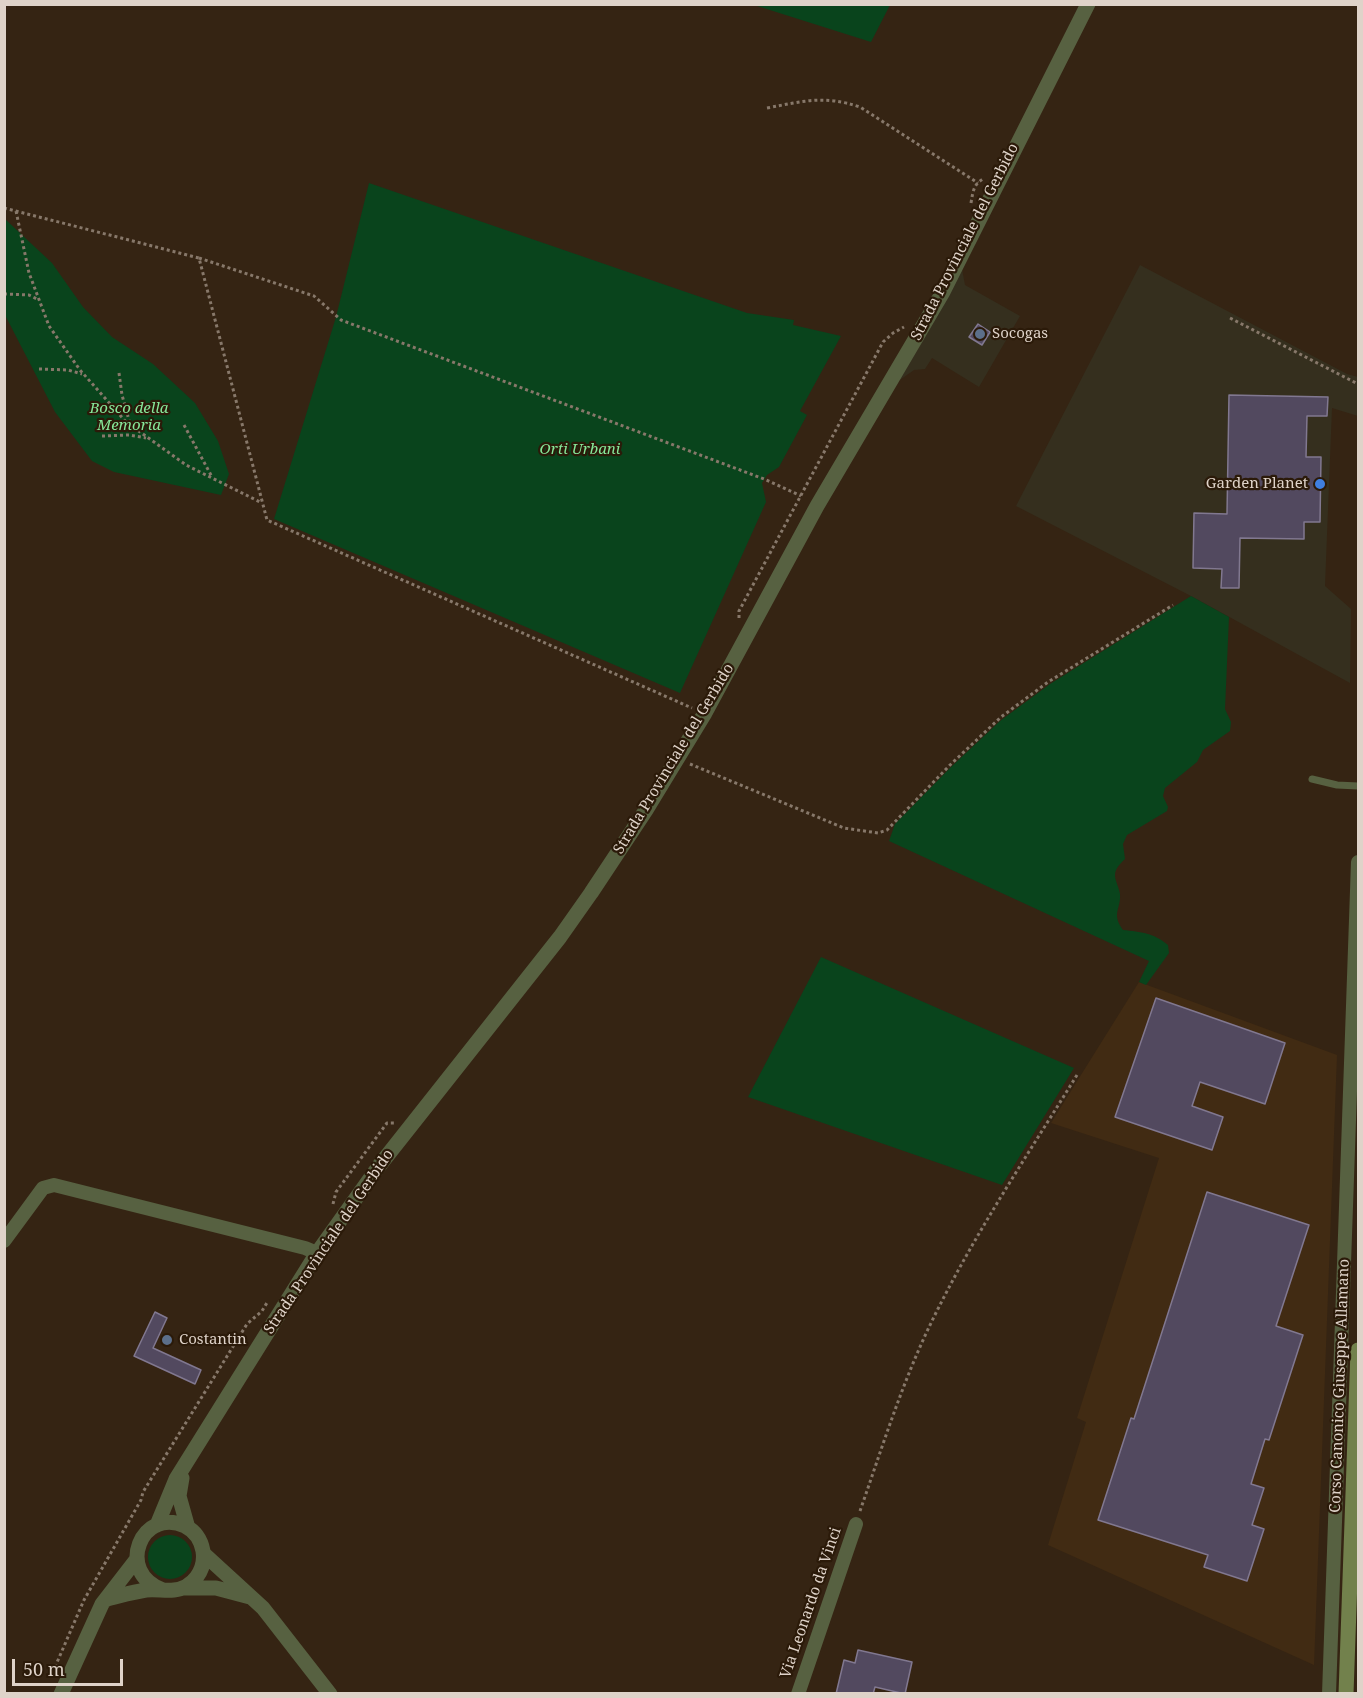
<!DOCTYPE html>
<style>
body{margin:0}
#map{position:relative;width:1363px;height:1698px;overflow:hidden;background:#352413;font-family:"Noto Serif",serif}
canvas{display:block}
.frame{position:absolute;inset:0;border:6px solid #dfd3c9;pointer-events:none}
.scale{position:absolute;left:12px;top:1659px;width:111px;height:27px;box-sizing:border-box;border:3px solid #dfd3c9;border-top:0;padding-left:8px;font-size:18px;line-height:21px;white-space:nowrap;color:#dfd3c9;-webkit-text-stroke:4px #2b1a09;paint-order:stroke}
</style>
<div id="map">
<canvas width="1363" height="1698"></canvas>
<div class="frame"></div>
<div class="scale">50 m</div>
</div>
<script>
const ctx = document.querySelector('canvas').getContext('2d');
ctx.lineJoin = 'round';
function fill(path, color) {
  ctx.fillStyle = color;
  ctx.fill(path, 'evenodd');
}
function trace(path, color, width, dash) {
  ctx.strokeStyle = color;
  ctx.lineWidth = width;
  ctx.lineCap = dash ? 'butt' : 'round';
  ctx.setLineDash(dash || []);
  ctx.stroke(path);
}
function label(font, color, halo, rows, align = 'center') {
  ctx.font = font + ' "Noto Serif",serif';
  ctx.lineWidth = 4.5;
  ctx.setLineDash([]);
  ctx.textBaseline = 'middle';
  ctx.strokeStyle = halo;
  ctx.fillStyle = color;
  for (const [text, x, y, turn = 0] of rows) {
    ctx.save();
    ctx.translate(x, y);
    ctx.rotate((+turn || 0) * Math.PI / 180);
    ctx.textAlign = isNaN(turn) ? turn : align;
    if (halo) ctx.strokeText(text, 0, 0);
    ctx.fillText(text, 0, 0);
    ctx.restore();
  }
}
fill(new Path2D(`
 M1140 265 1347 374 1358 377V416L1332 408 1325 586 1351 609 1350 683 1191 596 1016 506Z
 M962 269 965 285 1020 316 979 387 932 358 925 369 914 370 897 382Z`), '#352f1e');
fill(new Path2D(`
 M1139 982 1337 1055 1314 1665 1048 1545 1086 1422 1077 1418 1159 1158 1051 1123Z`), '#412b13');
fill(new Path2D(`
 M754 5H890L871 42Z
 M369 183 747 313 794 320 793 325 841 336 800 411 807 415 779 467 767 475 762 483 766 502 680 693 274 519 336 317Z
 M5 219 52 263 83 307 112 337 153 364 195 403 218 441 229 474 221 495 114 472 92 461 55 412 5 315Z
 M1191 596 1229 617 1225 709 1231 722 1230 731 1203 750 1197 762 1165 788 1163 796 1168 807 1167 811 1127 835 1123 844 1125 859C1121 863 1115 868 1115 875 1115 881 1119 887 1120 894 1121 910 1111 913 1123 930 1141 932 1154 933 1168 945L1169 953 1146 985 1139 982 1149 961 889 841 895 824 950 768 1000 721 1050 684Z
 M821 957 1074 1068 1002 1185 748 1097Z
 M148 1557a22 22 0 1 1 44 0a22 22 0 1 1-44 0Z`), '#09441c');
const building = new Path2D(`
 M978 324 990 332 982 345 969 337Z
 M1229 395 1328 397 1327 416H1307L1306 457H1321L1320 522H1304V539L1240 538 1239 588H1221L1222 569 1193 568 1194 513 1227 514Z
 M1156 998 1285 1043 1265 1104 1200 1082 1192 1106 1223 1117 1212 1150 1115 1117Z
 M1207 1192 1309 1225 1276 1326 1303 1335 1269 1440 1265 1439 1251 1484 1264 1488 1252 1525 1264 1529 1247 1581 1204 1567 1208 1555 1098 1520 1131 1418 1134 1419Z
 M155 1312 167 1318 153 1348 201 1370 195 1384 134 1356Z
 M858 1650 912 1662 905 1694 875 1687 873 1694H836L844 1660 855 1663Z`);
fill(building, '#52495f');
trace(building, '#817890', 1.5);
trace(new Path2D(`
 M767 108C804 101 824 95 860 107L978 183
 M971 203C973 192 973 185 983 179
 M4 208 199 258 267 520 692 708
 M16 211 29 273 49 326 80 370 126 422 186 465 262 503
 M199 258 314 296 341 320 764 479 801 496
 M4 294 29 295 39 300
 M1230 318 1358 384
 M39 369 68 370 82 374
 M119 373 122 395 130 424
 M184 425 212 477
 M102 436 129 435 146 438
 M739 618V611L883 342 893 333 904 327
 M690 764 844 828 878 833 887 830 950 765 1001 717 1048 682 1173 605
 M333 1204 336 1192 387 1123H394
 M860 1511C882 1448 902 1383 931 1323 973 1236 1027 1156 1077 1075
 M55 1667 84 1600 141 1500 143 1492 247 1324 262 1311 268 1301`), '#87786a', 3, [3, 3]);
trace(new Path2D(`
 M1312 779 1337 785 1358 786`), '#576141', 7);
trace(new Path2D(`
 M4 1241 43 1188 54 1185 305 1248 317 1253
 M798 1694 856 1524
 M1329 1694 1358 862`), '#576141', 14);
trace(new Path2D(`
 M182 1478 179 1496 188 1528
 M157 1525 176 1479 317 1253 379 1166 560 937 591 893 646 810 705 713 817 506 943 292 1088 4
 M204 1554 263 1608 330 1694
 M183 1588H216L250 1597
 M106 1599C119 1596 133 1592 146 1590 156 1589 165 1591 174 1590 193 1588 206 1570 203 1551 201 1540 195 1531 185 1526 142 1506 114 1572 163 1590
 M61 1694 102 1604 136 1560`), '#576141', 15);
trace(new Path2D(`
 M1346 1694 1358 1350`), '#72814c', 15);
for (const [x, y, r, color] of [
 [980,334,6,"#5c6f8a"],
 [1320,484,6,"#3f7fe0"],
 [167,1340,6,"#5c6f8a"]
]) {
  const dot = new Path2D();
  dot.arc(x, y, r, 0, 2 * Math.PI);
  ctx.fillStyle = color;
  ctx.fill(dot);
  trace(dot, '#2b1a09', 2);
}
label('15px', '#dfd3c9', '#2b1a09', [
 ["Strada Provinciale del Gerbido",965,242,-63],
 ["Strada Provinciale del Gerbido",674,759,-59],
 ["Strada Provinciale del Gerbido",329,1242,-56],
 ["Corso Canonico Giuseppe Allamano",1340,1386,-88],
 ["Via Leonardo da Vinci",811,1603,-71]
]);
label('15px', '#dfd3c9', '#2b1a09', [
 ["Socogas",992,334],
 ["Garden Planet",1308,484,"right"],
 ["Costantin",179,1340]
], 'left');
label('italic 15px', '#86e799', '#2b1a09', [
 ["Bosco della",129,409],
 ["Memoria",129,426],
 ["Orti Urbani",580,450]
]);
</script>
